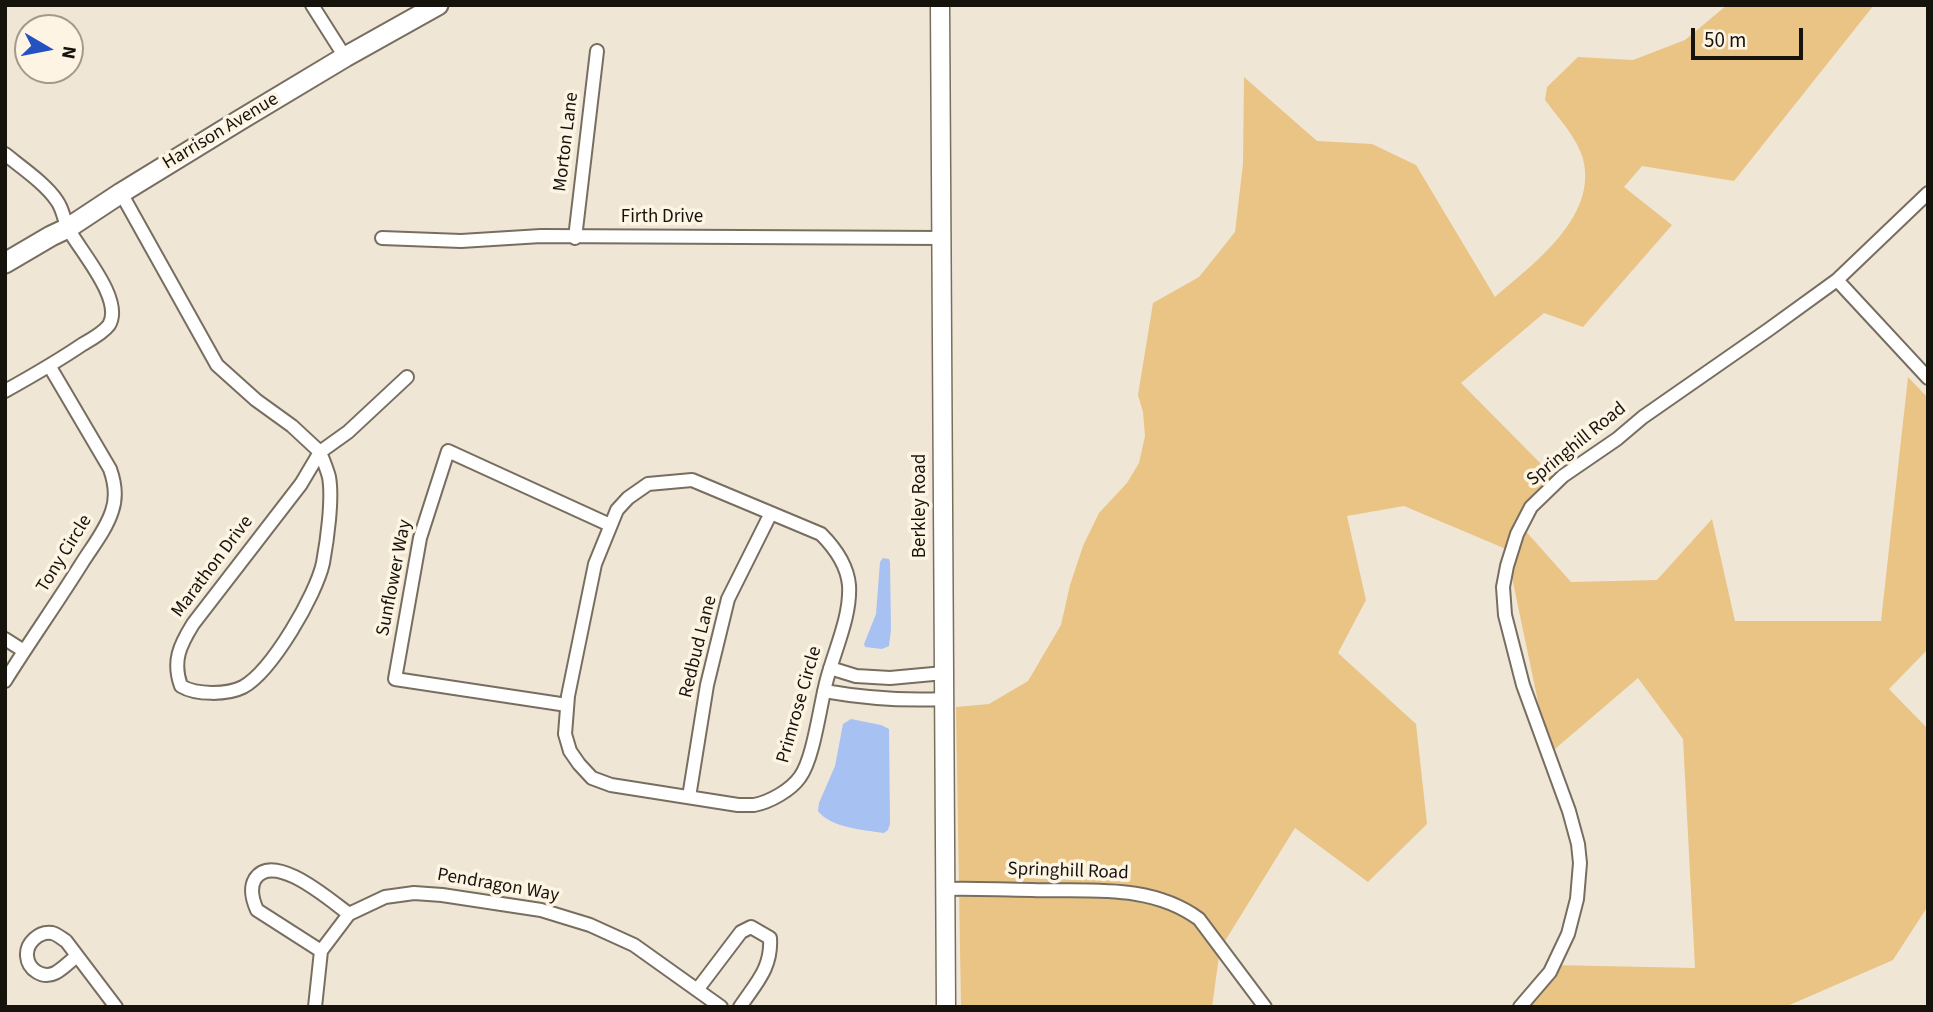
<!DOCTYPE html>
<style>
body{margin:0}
#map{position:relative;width:1933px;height:1012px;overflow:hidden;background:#f0e6d6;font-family:"Source Sans 3",sans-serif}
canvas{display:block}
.frame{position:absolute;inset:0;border:7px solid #16130d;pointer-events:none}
.north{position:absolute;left:14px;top:14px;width:70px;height:70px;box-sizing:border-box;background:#fef4e3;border:2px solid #a19a8d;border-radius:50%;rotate:100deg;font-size:19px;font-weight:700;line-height:28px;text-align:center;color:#16130d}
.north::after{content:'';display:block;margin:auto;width:24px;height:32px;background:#2352c0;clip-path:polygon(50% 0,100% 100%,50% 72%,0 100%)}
.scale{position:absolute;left:1691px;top:28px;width:112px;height:32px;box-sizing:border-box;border:4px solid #16130d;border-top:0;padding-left:9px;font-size:21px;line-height:24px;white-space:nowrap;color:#16130d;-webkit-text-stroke:5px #fef4e3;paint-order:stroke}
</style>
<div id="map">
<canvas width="1933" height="1012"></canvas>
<div class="frame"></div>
<div class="north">N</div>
<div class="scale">50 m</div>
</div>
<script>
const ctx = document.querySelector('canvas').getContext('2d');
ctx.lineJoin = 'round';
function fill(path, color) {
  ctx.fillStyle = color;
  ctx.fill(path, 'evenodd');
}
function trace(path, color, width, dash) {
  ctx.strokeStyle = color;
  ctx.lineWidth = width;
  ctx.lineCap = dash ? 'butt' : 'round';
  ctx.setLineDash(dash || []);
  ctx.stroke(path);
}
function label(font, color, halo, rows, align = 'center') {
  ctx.font = font + ' "Source Sans 3",sans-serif';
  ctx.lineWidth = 7;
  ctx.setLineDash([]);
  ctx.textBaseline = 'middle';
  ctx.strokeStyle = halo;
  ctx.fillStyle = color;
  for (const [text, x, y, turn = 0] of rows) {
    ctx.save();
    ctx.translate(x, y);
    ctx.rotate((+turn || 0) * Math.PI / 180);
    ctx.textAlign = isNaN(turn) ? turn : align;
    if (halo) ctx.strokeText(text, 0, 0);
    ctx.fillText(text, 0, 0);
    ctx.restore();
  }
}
fill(new Path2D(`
 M1727 5H1874L1734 181 1642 166 1624 187 1672 225 1583 327 1544 313 1461 383 1554 477 1522 527 1571 582 1657 580 1712 519 1735 621H1881L1908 377 1928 398V649L1889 689 1928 729V906L1893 960 1785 1007H1520L1554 965 1695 968 1683 739 1638 678 1549 754 1506 549 1404 506 1347 516 1366 600 1338 653 1416 724 1427 824 1368 882 1295 828 1220 949 1212 1007H961L956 707 989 704 1028 681 1061 625 1070 585 1083 546 1099 513 1127 483 1139 463 1145 436 1143 412 1138 395 1153 303 1199 277 1235 232 1243 164 1244 77 1317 141 1372 144 1416 165 1495 297C1533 264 1598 217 1583 159 1578 139 1557 116 1545 100L1547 87 1578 57 1633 60 1685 40Z`), '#e9c484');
fill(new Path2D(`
 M883 558 889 559 890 562 891 629 889 646 882 649 865 647 864 644 876 614 880 562Z
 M851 719 881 725 889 729 890 824 888 830 884 833C864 830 831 828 818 811L819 803 835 766 843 724Z`), '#a7c1f3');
const street = new Path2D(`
 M312 5 345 57
 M5 154C21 167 46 184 57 201 63 209 64 221 69 230 81 252 124 300 109 325 103 333 92 339 83 344 58 361 32 376 5 391
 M121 193 217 365 256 400 292 426 320 452 348 432 407 377
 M382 238 461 241 541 236 941 238
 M575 238 597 51
 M1837 280 1928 378
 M320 452C323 460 327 469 329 477 333 499 327 541 323 563 316 595 272 671 243 687 227 695 196 695 181 686 172 661 180 645 193 624L301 484Z
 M692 480 821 534C835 548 847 564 849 585 851 616 835 649 827 679 820 704 814 758 800 777 791 790 770 802 754 805 749 805 743 805 738 805L611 785 592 778 579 764 570 751 565 734 568 696 595 564 617 510 628 498 648 484Z
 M5 639 24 651
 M830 668 856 676 890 678 944 673
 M5 681C30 641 57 603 82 563 92 547 106 530 112 511 117 497 115 483 110 469L50 367
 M824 691C864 698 903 701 944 699
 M567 705 395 679 420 538 448 451 610 525
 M689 797 707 685 728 599 771 513
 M946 889C975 888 1003 890 1032 890 1089 892 1150 883 1199 919L1265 1007
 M321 951 257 910C253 901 249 889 255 879 274 850 332 902 349 914
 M77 956C70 961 63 969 55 973 43 979 28 970 27 956 26 943 39 931 52 933 57 934 61 938 66 941L116 1007
 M697 990 741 932 751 927 770 938C772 968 756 983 740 1007
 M315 1007 321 951 349 914 385 897 414 893 442 895 541 910 590 925 634 945 721 1007
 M1520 1007 1550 972 1568 934 1577 899 1580 863 1578 844 1569 811 1523 685 1505 615 1503 587 1507 566 1517 534 1531 507 1563 476 1617 439 1643 417 1768 330 1837 280 1928 193`);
const secondary = new Path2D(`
 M940 5 946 1007`);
const primary = new Path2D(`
 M5 263 51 236 68 228 121 193 240 120 345 57 438 5`);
trace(street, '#776e60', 16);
trace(secondary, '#776e60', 21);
trace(primary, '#776e60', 23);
trace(street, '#fff', 12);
trace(secondary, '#fff', 18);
trace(primary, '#fff', 19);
label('19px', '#16130d', '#fef4e3', [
 ["Harrison Avenue",221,132,-31],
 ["Morton Lane",567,142,-83],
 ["Firth Drive",662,218],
 ["Springhill Road",1577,445,-39],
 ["Berkley Road",921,506,-90],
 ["Tony Circle",65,554,-58],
 ["Marathon Drive",213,567,-53],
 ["Sunflower Way",395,578,-79],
 ["Redbud Lane",699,647,-76],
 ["Primrose Circle",800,705,-74],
 ["Springhill Road",1068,872,2],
 ["Pendragon Way",498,886,10]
]);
</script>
